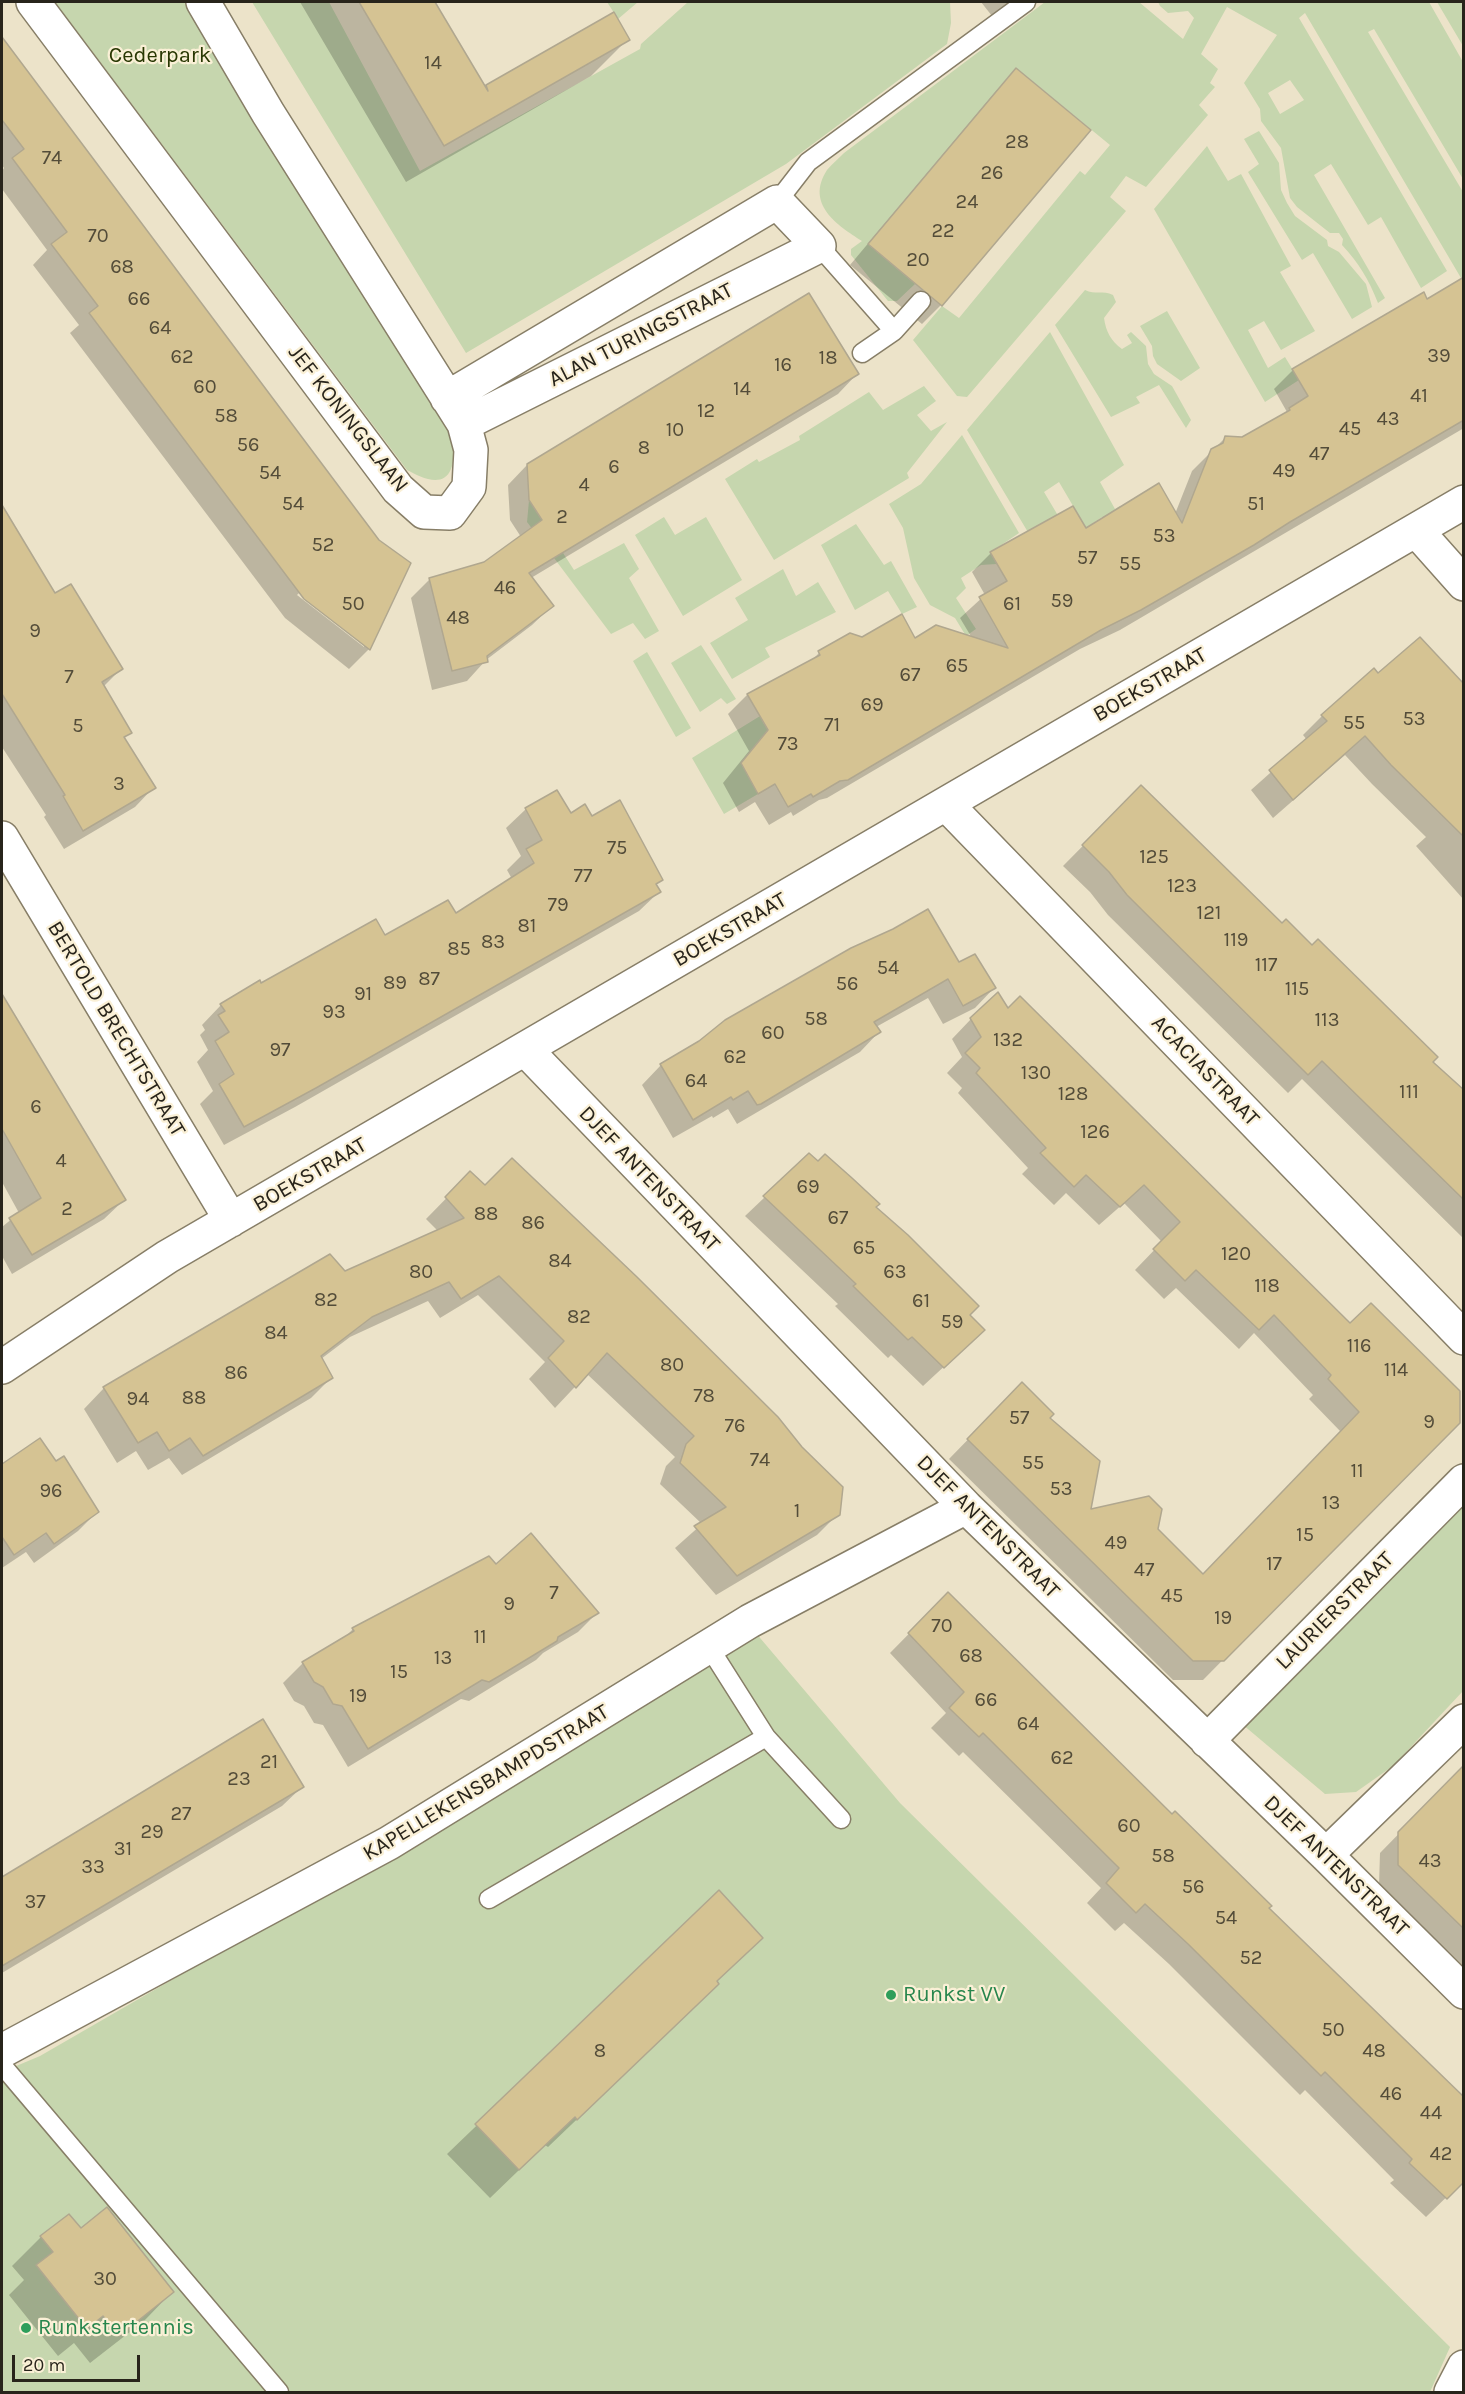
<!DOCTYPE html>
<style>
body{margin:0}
#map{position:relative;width:1465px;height:2394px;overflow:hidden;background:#ece3c9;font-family:Karla,sans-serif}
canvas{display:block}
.frame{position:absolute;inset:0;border:3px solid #28241b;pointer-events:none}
.scale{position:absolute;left:12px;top:2355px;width:128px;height:27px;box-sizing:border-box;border:3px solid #28241b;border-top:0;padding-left:8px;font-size:18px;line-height:21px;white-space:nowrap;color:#28241b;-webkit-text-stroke:4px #faf0d6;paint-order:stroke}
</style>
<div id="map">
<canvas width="1465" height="2394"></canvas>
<div class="frame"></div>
<div class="scale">20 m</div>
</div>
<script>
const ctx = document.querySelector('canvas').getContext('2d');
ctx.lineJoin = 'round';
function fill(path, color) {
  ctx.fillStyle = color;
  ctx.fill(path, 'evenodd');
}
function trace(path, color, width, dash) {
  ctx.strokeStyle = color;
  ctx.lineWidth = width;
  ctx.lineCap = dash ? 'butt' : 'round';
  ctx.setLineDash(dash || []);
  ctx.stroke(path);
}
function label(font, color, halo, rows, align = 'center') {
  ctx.font = font + ' Karla,sans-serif';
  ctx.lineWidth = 4.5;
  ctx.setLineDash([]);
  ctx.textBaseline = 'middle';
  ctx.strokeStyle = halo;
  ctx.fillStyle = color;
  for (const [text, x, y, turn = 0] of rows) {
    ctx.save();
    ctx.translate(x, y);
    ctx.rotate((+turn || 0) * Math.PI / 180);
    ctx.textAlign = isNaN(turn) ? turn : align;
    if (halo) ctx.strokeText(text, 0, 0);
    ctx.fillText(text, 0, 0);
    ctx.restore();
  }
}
fill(new Path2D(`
 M55 2H184L460 447C453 455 455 459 451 469 443 489 420 477 407 470Z
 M252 2H329L420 171 640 49 641 44 688 2H950L951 23 947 44 786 164 466 353Z
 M607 2H638L618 19Z
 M1045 2H1139L1183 39 1194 18 1188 11 1168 13 1160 6 1158 2H1429L1463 62V179L1374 29 1368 32 1463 192V277L1461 278 1305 13 1299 18 1447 271 1421 288 1381 217 1368 225 1331 164 1314 175 1385 298 1378 303C1369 280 1359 263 1342 245L1343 239 1339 233H1330L1297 207 1290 198 1281 148 1261 121 1260 109 1244 83 1277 35 1227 7 1201 54 1218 69 1210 83 1215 87 1199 105 1208 115 1146 187 1126 176 1110 197 1126 211 967 397 957 396 913 340 942 306 959 318 1080 171 1085 175 1110 145 1016 68 869 245 915 284 897 301H888L851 255V249L862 241C837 225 805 204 827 170 832 164 839 158 844 153ZM1290 80 1304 100 1280 114 1268 93Z
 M1437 2H1463V46Z
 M1259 131 1279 163 1281 190 1287 203 1295 216 1327 240 1328 246 1339 252 1366 284 1372 307 1352 319 1313 253 1302 260 1248 172 1259 164 1244 139Z
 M1207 146 1228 181 1241 174 1291 266 1280 272 1315 331 1281 350 1264 321 1248 330 1268 368 1285 357 1299 380 1265 402 1154 209Z
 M1085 290C1095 295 1103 290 1113 295L1116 302 1104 318C1106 332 1111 341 1122 349L1132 343 1127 335 1131 332 1146 346 1148 364 1154 374 1172 386 1191 420 1186 428 1159 385 1136 397 1140 403 1111 417 1055 325Z
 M1167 311 1200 368 1181 381 1157 364 1153 356 1152 346 1140 326Z
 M1050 332 1124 465 1100 482 1115 509 1120 506 1131 524 1112 534 1102 517 1086 528 1059 482 1044 492 1066 529 1038 549 967 430Z
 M924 386 936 401 917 415 931 431 947 422 907 473 909 478 774 560 725 479 757 459 759 462 800 440 799 436 869 392 883 410Z
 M962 435 1019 533 991 552 997 564 981 565 961 578 966 588 956 598 976 629 966 636 955 618 930 605 914 578 903 528 889 504 921 484Z
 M529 500 574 570 624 543 639 569 629 578 659 631 645 639 633 623 611 634 527 522Z
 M664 517 675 535 706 517 742 580 683 616 635 535Z
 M856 524 884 565 891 561 917 607 902 614 888 591 855 610 821 545Z
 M783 569 796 596 818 582 836 612 765 648 770 657 732 679 710 643 748 620 735 598Z
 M701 645 736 699 727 704 721 698 700 712 671 663Z
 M647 652 691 728 676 737 633 661Z
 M760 716 764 724 770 721 773 724 741 763 758 794 724 814 692 758Z
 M1463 1505V1691L1393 1766 1356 1792 1325 1794 1242 1724Z
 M755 1632 900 1803 1450 2347 1430 2392H2V2072L40 2056 407 1844Z`), '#c6d6ae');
fill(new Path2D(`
 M300 2H433L485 89 628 39 591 76 406 182Z
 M981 2H1011L992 16Z
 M2 40 378 541 409 564 369 649 349 669 285 618 70 333 79 325 33 265 47 250 2 189V171L4 168 2 165ZM299 593 364 643V647L297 595Z
 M1017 70 941 305 922 324 850 265 997 90Z
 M1464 278V428L1120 630 1080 649 827 798 819 800 793 816 791 812 769 825 755 802 739 812 723 783 749 751 728 714 747 695 810 662 819 653 862 638 915 640 972 638 960 618 985 595 972 572 991 553 1085 530 1175 514 1192 471 1225 438 1243 439 1287 412 1274 389 1293 370 1427 301Z
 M857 374 838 394 531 578 552 606 532 625 486 660 467 681 432 690 411 598 430 579 485 564 521 537 510 520 508 485 527 465Z
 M2 530 55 595 121 669 103 687 130 732 124 739 154 787 135 807 64 849 44 817 46 815 2 747Z
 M1378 675 1464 685V900L1416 846 1426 837 1372 784 1345 755 1273 818 1251 790 1307 740 1303 735 1322 716Z
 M1141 787 1282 925 1312 947 1464 1093V1239L1302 1079 1288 1093 1108 915 1090 892 1063 866Z
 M526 809 591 818 661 879 655 885 659 892 639 911 295 1107 224 1145 200 1104 213 1091 197 1062 208 1050 200 1035 205 1030 202 1025 221 1005 261 985 384 937 455 915 512 879 507 870 521 856 506 828Z
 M959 964 994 988 975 1008 943 1024 928 998 876 1027 879 1032 860 1052 737 1124 728 1109 713 1118 712 1116 673 1138 642 1085 661 1065Z
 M2 996 124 1200 104 1219 12 1274 2 1256V1227L19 1213 2 1182Z
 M1007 1010 1458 1422 1203 1680H1173L949 1459 1022 1384 1048 1418 1089 1511 1157 1530 1203 1576 1341 1432 1309 1399 1313 1395 1254 1333 1239 1349 1176 1288 1164 1299 1135 1270 1162 1242 1124 1203 1099 1225 1066 1193 1054 1205 1022 1174 1028 1168 958 1093 962 1088 947 1073 962 1057 952 1039 971 1019Z
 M470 1174 838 1514 817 1535 716 1595 675 1548 702 1524 660 1484 666 1466 675 1457 587 1374 555 1408 529 1379 545 1362 478 1295 440 1318 428 1301 350 1337 321 1359 332 1377 311 1398 182 1475 169 1458 148 1470 136 1451 117 1463 84 1409 104 1388 344 1273 438 1231 426 1219Z
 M765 1197 874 1208 968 1315 963 1349 923 1386 891 1355 888 1358 835 1306 838 1304 745 1216Z
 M39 1440 56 1463 97 1512 78 1531 34 1563 26 1552 2 1568V1466Z
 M496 1566 597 1613 578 1632 543 1653 536 1660 469 1701 461 1699 348 1767 323 1725 314 1723 304 1706 294 1701 283 1683 303 1663 343 1639 353 1629Z
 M948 1594 1267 1908 1464 2180 1426 2217 1390 2183 1394 2180 1305 2090 1300 2095 1169 1964 1124 1923 1115 1931 1087 1903 1101 1888 963 1752 959 1756 931 1728 946 1713 890 1653Z
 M263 1721 302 1787 282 1806 2 1973V1878Z
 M1464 1767V1967L1379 1885 1380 1853Z
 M719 1893 715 1982 688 2013 548 2147 545 2145 490 2198 447 2154Z
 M68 2216 80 2230 172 2292 144 2321 90 2363 74 2343 58 2356 9 2295 24 2280 12 2266 41 2237Z`), '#0003');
const building = new Path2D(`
 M359 2H435L488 91 486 85 614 12 630 40 444 146Z
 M2 37 379 540 411 563 370 650 304 599 89 313 98 306 51 244 67 232 12 158 24 149 2 120Z
 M1016 68 1091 130 942 306 868 244Z
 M1464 277V420L1290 522 1254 545 1141 610 1101 630 848 780 840 781 813 797 811 794 788 807 775 784 758 794 741 763 768 730 747 694 820 655 818 651 850 633 862 637 902 614 915 638 936 625 1008 648 979 597 1007 581 990 552 1073 506 1086 528 1159 483 1182 523 1211 449 1223 443 1225 436 1242 437 1290 410 1289 408 1308 396 1292 369 1424 292 1427 299Z
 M809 293 859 374 529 573 554 606 487 656 488 662 452 671 429 578 484 562 542 520 529 500 527 464Z
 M2 505 55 593 71 584 123 669 102 682 132 733 124 737 156 788 83 831 63 796 65 795 2 694Z
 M1420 637 1464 684V837L1391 765 1365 736 1293 800 1269 770 1327 721 1321 715 1374 668 1378 673Z
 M1141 785 1282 923 1286 919 1312 945 1318 939 1438 1057 1433 1062 1464 1090V1200L1322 1061 1308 1075 1127 895 1109 872 1082 845Z
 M557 790 571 813 585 804 592 816 620 800 663 880 656 884 661 892 316 1088 244 1127 219 1084 234 1074 215 1041 229 1032 218 1015 225 1011 220 1004 260 980 261 983 376 919 385 935 448 900 456 913 534 863 526 849 542 840 525 808Z
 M928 909 959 962 975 954 996 988 963 1006 948 979 874 1022 881 1032 761 1104 757 1105 748 1091 733 1100 731 1097 693 1120 660 1064 699 1041 725 1020 851 948 893 929Z
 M998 992 1008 1008 1020 996 1350 1323 1371 1303 1460 1391V1423L1224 1661H1193L967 1439 1022 1382 1054 1414 1050 1418 1100 1461 1091 1509 1149 1496 1162 1509 1158 1529 1203 1574 1359 1412 1328 1379 1331 1375 1274 1315 1259 1330 1196 1270 1185 1281 1153 1249 1180 1222 1144 1185 1120 1207 1086 1175 1074 1187 1040 1153 1046 1148 976 1073 980 1068 965 1053 981 1037 970 1018Z
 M2 994 126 1200 32 1255 9 1218 41 1198 2 1129Z
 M809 1153 818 1161 825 1154 852 1178 880 1204 876 1207 908 1235 979 1306 970 1315 985 1330 944 1368 912 1337 908 1340 853 1286 856 1284 763 1196Z
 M512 1158 637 1277 778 1417 802 1447 843 1487 840 1515 737 1576 694 1526 726 1507 680 1463 686 1444 694 1436 607 1353 576 1388 548 1358 564 1341 499 1276 461 1299 449 1282 372 1317 321 1356 333 1378 203 1456 190 1438 169 1451 157 1432 138 1443 103 1387 330 1254 345 1271 464 1218 445 1197 470 1171 485 1185Z
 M40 1438 56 1461 64 1456 99 1512 54 1544 46 1533 14 1555 2 1537V1464Z
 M531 1533 599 1613 558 1637 557 1641 501 1675 489 1682 482 1680 368 1749 342 1706 333 1704 323 1687 314 1682 302 1662 354 1631 352 1628 489 1556 496 1564Z
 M948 1592 1172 1814 1175 1811 1272 1906 1269 1908 1464 2097V2182L1447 2199 1409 2163 1412 2159 1325 2072 1321 2076 1188 1944 1145 1904 1136 1913 1106 1883 1119 1868 983 1733 979 1737 949 1708 964 1692 908 1633Z
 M263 1719 304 1787 2 1966V1877Z
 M1464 1765V1929L1398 1865V1832Z
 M719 1890 763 1938 717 1981 719 1984 577 2120 575 2117 519 2170 475 2124Z
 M107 2207 174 2292 119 2336 103 2316 87 2329 36 2265 53 2252 40 2236 69 2214 81 2228Z`);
fill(building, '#d5c393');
trace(building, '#b0a78f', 1.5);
const lane = new Path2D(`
 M777 202 808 162 1026 2
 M819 246 894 331 862 353
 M894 331 921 301
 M709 1647 766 1737 841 1819
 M489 1899 766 1737
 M2 2065 279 2392`);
const street = new Path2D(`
 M33 2 398 489 424 512 450 513 469 487 471 450 464 424 268 113 203 2
 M447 398 777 202 819 246 464 424
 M1416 530 1464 584
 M946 804 1464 1338
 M2 838 231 1220
 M525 1049 966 1507 1326 1855 1464 1992
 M2 1367 167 1257 1464 502
 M1207 1741 1464 1481
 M1326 1855 1464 1721
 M2 2051 389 1843 750 1621 966 1507
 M1451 2392 1464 2367`);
trace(lane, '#877e67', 21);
trace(street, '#877e67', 36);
trace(lane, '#fff', 18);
trace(street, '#fff', 33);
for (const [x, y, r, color] of [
 [891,1995,6,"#2e9e5b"],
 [26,2328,6,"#2e9e5b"]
]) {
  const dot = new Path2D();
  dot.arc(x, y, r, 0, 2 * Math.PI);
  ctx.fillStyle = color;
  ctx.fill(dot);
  trace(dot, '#faf0d6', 2);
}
label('20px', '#534c39', null, [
 ["14",433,63],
 ["28",1017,142],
 ["74",52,158],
 ["26",992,173],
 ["24",967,202],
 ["22",943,231],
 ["70",98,236],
 ["20",918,260],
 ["68",122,267],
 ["66",139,299],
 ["64",160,328],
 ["39",1439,356],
 ["62",182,357],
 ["18",828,358],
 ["16",783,365],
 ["60",205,387],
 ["14",742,389],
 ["41",1419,396],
 ["12",706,411],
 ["58",226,416],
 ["43",1388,419],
 ["45",1350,429],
 ["10",675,430],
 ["56",248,445],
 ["8",644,448],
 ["47",1319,454],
 ["6",614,467],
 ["49",1284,471],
 ["54",270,473],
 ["4",584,485],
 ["54",293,504],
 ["51",1256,504],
 ["2",562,517],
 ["53",1164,536],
 ["52",323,545],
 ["57",1087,558],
 ["55",1130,564],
 ["46",505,588],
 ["59",1062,601],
 ["50",353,604],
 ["61",1012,604],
 ["48",458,618],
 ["9",35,631],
 ["65",957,666],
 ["67",910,675],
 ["7",69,677],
 ["69",872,705],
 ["53",1414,719],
 ["55",1354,723],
 ["71",832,725],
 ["5",78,726],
 ["73",788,744],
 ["3",119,784],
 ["75",617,848],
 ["125",1154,857],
 ["77",583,876],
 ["123",1182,886],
 ["79",558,905],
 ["121",1209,913],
 ["81",527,926],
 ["119",1236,940],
 ["83",493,942],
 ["85",459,949],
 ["117",1266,965],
 ["54",888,968],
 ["87",429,979],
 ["89",395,983],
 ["56",847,984],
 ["115",1297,989],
 ["91",363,994],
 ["93",334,1012],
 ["58",816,1019],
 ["113",1327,1020],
 ["60",773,1033],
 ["132",1008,1040],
 ["97",280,1050],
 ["62",735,1057],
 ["130",1036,1073],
 ["64",696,1081],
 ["111",1409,1092],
 ["128",1073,1094],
 ["6",36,1107],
 ["126",1095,1132],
 ["4",61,1161],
 ["69",808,1187],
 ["2",67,1209],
 ["88",486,1214],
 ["67",838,1218],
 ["86",533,1223],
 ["65",864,1248],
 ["120",1236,1254],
 ["84",560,1261],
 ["80",421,1272],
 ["63",895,1272],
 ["118",1267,1286],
 ["82",326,1300],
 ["61",921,1301],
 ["82",579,1317],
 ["59",952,1322],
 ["84",276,1333],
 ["116",1359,1346],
 ["80",672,1365],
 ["114",1396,1370],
 ["86",236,1373],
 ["78",704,1396],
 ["88",194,1398],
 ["94",138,1399],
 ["57",1019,1418],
 ["9",1429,1422],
 ["76",735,1426],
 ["74",760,1460],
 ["55",1033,1463],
 ["11",1357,1471],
 ["53",1061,1489],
 ["96",51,1491],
 ["13",1331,1503],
 ["1",797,1511],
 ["15",1305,1535],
 ["49",1116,1543],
 ["17",1274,1564],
 ["47",1144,1570],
 ["7",554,1593],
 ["45",1172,1596],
 ["9",509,1604],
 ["19",1223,1618],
 ["70",942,1626],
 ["11",480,1637],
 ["68",971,1656],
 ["13",443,1658],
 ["15",399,1672],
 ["19",358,1696],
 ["66",986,1700],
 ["64",1028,1724],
 ["62",1062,1758],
 ["21",269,1762],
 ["23",239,1779],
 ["27",181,1814],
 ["60",1129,1826],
 ["29",152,1832],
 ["31",123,1849],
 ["58",1163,1856],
 ["43",1430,1861],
 ["33",93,1867],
 ["56",1193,1887],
 ["37",35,1902],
 ["54",1226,1918],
 ["52",1251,1958],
 ["50",1333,2030],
 ["8",600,2051],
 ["48",1374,2051],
 ["46",1391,2094],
 ["44",1431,2113],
 ["42",1441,2154],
 ["30",105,2279]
]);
label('22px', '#283702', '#faf0d6', [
 ["Cederpark",160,56]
]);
label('22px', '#28241b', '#faf0d6', [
 ["ALAN TURINGSTRAAT",641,335,-27],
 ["JEF KONINGSLAAN",348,419,52],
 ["BOEKSTRAAT",1150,685,-30],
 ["BOEKSTRAAT",730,930,-30],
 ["BERTOLD BRECHTSTRAAT",116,1029,59],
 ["ACACIASTRAAT",1205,1071,46],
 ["BOEKSTRAAT",310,1175,-30],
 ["DJEF ANTENSTRAAT",649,1179,46],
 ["DJEF ANTENSTRAAT",988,1527,45],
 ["LAURIERSTRAAT",1335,1611,-45],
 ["KAPELLEKENSBAMPDSTRAAT",486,1783,-31],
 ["DJEF ANTENSTRAAT",1336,1866,44]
]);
label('22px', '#27864d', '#faf0d6', [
 ["Runkst VV",903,1995],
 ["Runkstertennis",38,2328]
], 'left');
</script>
